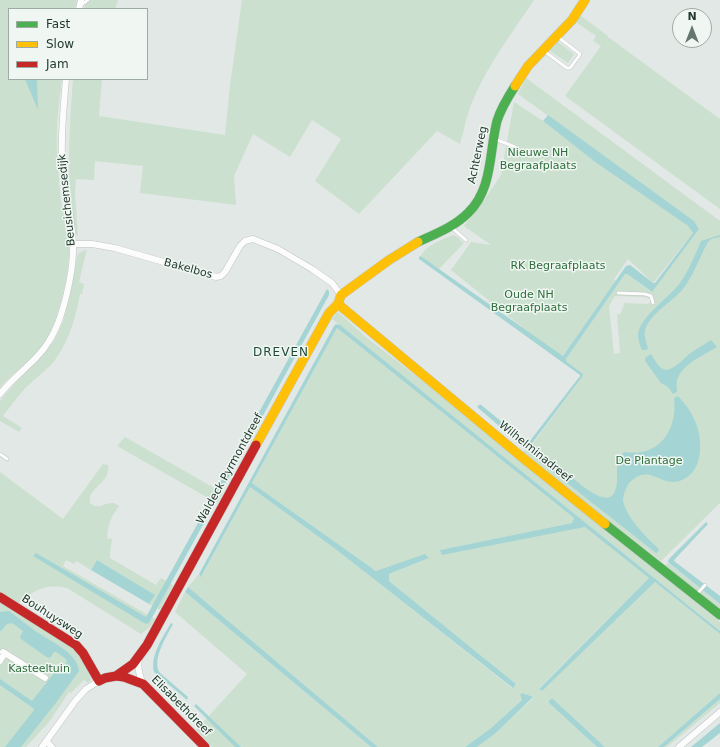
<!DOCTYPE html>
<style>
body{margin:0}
#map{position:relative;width:720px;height:747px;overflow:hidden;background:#e2e8e5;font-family:"DejaVu Sans",sans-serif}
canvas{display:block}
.legend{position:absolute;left:8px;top:8px;width:140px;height:72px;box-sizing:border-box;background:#f0f7f2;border:1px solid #9eaba4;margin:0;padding:5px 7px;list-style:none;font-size:12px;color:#22392f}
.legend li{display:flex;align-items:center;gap:8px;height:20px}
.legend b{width:20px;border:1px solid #9eaba4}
.north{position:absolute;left:672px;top:8px;width:40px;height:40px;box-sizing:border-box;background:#f0f7f2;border:1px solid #9eaba4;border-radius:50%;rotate:0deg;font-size:11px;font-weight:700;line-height:16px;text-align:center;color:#22392f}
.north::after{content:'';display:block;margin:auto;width:14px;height:18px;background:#65766f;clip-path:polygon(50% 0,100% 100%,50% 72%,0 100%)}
</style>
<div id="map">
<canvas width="720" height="747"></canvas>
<ul class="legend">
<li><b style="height:5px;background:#4caf50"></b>Fast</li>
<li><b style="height:5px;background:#ffc107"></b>Slow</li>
<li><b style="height:5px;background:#c62828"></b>Jam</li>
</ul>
<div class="north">N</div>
</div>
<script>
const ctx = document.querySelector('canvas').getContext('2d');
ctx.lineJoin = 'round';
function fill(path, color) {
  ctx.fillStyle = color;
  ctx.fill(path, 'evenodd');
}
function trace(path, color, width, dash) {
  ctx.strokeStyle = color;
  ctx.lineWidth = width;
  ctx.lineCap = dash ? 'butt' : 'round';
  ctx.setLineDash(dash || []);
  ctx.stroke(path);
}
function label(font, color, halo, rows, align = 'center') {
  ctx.font = font + ' "DejaVu Sans",sans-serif';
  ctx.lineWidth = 3;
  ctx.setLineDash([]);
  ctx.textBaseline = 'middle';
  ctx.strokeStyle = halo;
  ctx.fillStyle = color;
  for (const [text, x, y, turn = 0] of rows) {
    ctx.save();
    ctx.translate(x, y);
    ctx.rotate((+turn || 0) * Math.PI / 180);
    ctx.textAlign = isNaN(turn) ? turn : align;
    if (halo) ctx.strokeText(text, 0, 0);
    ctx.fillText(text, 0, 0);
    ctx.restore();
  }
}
fill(new Path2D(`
 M0 0H77L75 9H9V79H62C59 102 56 126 57 149 58 166 59 184 61 201 63 215 68 228 69 242 71 268 59 321 45 342 34 360 13 371 0 387Z
 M86 0H118L115 9H84Z
 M242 0H534C513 32 488 64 473 100 467 114 464 130 460 144L437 131 359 214 315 181 341 139 312 120 290 157 253 134 234 176 236 205 140 193 143 166 95 161 94 180 76 179 75 193 78 236H77C73 225 72 214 71 202 67 161 70 120 73 79H102L99 116 225 135 230 85Z
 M580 15 608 36V37L720 119V209L565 96 601 46 593 41 596 36 573 20Z
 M558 42 574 54 568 63 550 51Z
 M526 78 720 221V503L661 561 520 452 535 447 532 445 534 442 582 377V373L567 362 566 359 625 274H627L651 292 699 229 694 221 518 94ZM615 296 645 297 652 300 648 304 624 303 623 308 620 314H617L620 353 614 354 609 306Z
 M514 102 543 121 595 162 688 226 693 233 653 283 628 259 614 279 616 281 563 356 537 339 451 270 471 242 491 245 464 226 489 193 501 175Z
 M453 235 456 236 464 243 439 269 421 256C425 246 443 239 453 235Z
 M87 249 79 282 84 284 82 294H80C76 316 70 338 57 357 50 368 40 374 31 383 20 392 12 405 3 416L22 428 19 432 0 421V401L3 397 24 372 37 362 54 341 63 322 72 285 77 257 79 253Z
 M338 312 367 338 419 378 720 622V631L332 319Z
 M337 328 574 518 572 523 441 550 442 554 585 526 649 578 539 688 541 691 655 582 720 634V693L658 747H605L552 698 548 702 597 747H477L496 733 533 698 520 695 522 700 491 728 465 747H378L188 587 199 574 202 576 250 487 334 548 512 688 516 684 389 581V574L429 558 376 571 252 483Z
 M125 437 223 493 217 503 117 446Z
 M103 464 108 465C110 481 95 485 90 496 90 497 90 502 90 503 98 511 104 502 113 503 115 503 117 505 119 506 111 517 108 524 107 538L112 539 110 552V558L156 585 161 578 173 585 160 610 149 604 154 595 97 560 91 570 76 561 74 564 66 560 63 566 155 619 151 626 141 634 67 588C43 583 34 591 16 605L0 595V472L63 519Z
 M669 563 720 604V611L662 567Z
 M185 592 371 747H212L196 730 247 674 175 612Z
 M0 601 74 647 85 663 91 679 88 683 84 680 71 693 69 692 49 722 26 747H0Z
 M720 699V703L667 747H664Z`), '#cce0cf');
fill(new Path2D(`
 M25 79H37L38 110Z
 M548 115 694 221 699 229 652 292 627 274H625L566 359 567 362 582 373 583 375 582 377 530 446 526 448 519 443 523 440 529 442 580 376V375L419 259V257L421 256 439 269 563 356 626 266 630 265 653 283H655L693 233 688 226 595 162 543 121Z
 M720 235V237L711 239 708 242C699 258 694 275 683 289 672 302 653 312 646 327 643 334 646 341 648 348L647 350H642C640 346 638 340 638 335 639 317 669 298 680 283 689 270 695 255 701 241Z
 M327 289 329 291V295L149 623 147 624 144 623 33 556 36 553 146 617Z
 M336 324 340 325 720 631V634L655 582 542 691 539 689 649 578 585 527 442 555 440 550 572 523 574 518 337 328 252 483 376 571 425 554 429 558 389 574V581L516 684 513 688 334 548 250 487 201 577 199 574 334 326Z
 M711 340 717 347C703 356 683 363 677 380 676 383 677 388 677 392L673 394 668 387 661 383 645 361V358L651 354C654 359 660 370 666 370 675 369 685 357 692 352 698 348 705 344 711 340Z
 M678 396C684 403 692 412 695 421 703 439 704 471 682 480 680 481 676 482 673 482 662 482 653 472 641 475 635 477 628 482 626 489 624 493 622 499 624 504 628 519 647 538 659 549L658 552 656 553 534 457 540 455C545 457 550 458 554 461 563 468 604 512 614 493 620 483 615 470 618 459L624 452C659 458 678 430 674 398Z
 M480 404 514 432 511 436 477 407Z
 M706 522 708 524 675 559 674 561 720 596V604L668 562 669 559Z
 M97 560 155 595 149 604 91 570Z
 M188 587 378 747H371L185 592Z
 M9 611C18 617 25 624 34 630 47 640 78 652 79 671L55 704 21 747H5L34 710 33 708 0 685V679L32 701 55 672 61 671 67 662 66 659 56 652H54L51 657 48 658 21 639 20 637 23 631 12 623 7 624 0 632V612Z
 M171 623 173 624C167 636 151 660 160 673L188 697 187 700 154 672C150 655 163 637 171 623Z
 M522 693 533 697 496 733 477 747H465L491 728 522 700 520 695Z
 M720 693V699L664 747H658Z
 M552 698 605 747H597L548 702Z
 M196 704 241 747H235L194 706Z
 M720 723V733L702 747H691Z`), '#a4d5d4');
const lane = new Path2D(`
 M81 5 88 0
 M544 51 567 68H570L579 56 580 54 558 37
 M495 139 515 147
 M451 227 466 240
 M618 293 645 294 651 296 653 303
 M0 454 7 459
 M697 594 705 585`);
const street = new Path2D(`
 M79 9 81 0
 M73 244H92L115 248 216 277 221 276 225 272 240 246 245 241 253 239 278 249 312 269 332 283 341 295
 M0 394C14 375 37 362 49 341 63 320 74 270 73 245 72 215 63 185 62 155 61 130 64 104 66 79
 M3 652 45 678
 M139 659C137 668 139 675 143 684
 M0 661 5 653
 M46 741 52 747
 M42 747 76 700 86 689 99 681
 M679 747 720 712`);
const fast = new Path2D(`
 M418 242C435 234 454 227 468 213 493 189 489 152 497 121 501 108 508 97 515 86
 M605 524 720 615`);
const slow = new Path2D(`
 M515 86 528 66 572 20 585 0
 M338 304 523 458 605 524
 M256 445 329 313 338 304 341 295 389 260 418 242`);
const jam = new Path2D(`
 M0 597 76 645 83 653 99 681 105 678 116 676 124 677 143 684 205 747
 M116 676 133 664 147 645 256 445`);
trace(lane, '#bfc4c2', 4);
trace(street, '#bfc4c2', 7);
trace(fast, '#bfc5c2', 10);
trace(slow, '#bfc5c2', 10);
trace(jam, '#bfc5c2', 10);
trace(lane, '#fbfcfb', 3);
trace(street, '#fbfcfb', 6);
trace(fast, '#4caf50', 9);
trace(slow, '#ffc107', 9);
trace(jam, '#c62828', 9);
label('11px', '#2e6e3c', '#f0f7f2', [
 ["Nieuwe NH",538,153],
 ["Begraafplaats",538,166],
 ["RK Begraafplaats",558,266],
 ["Oude NH",529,295],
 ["Begraafplaats",529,308],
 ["De Plantage",649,461],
 ["Kasteeltuin",39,669]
]);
label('11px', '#22392f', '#f0f7f2', [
 ["Achterweg",478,155,-78],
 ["Beusichemsedijk",67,200,-96],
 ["Bakelbos",188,269,15],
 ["Wilhelminadreef",535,452,39],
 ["Waldeck Pyrmontdreef",230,469,-61],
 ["Bouhuysweg",52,617,33],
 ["Elisabethdreef",181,706,45]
]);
ctx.letterSpacing = '1px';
label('12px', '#1f4a38', '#f0f7f2', [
 ["DREVEN",281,353]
]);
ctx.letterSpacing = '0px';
</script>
